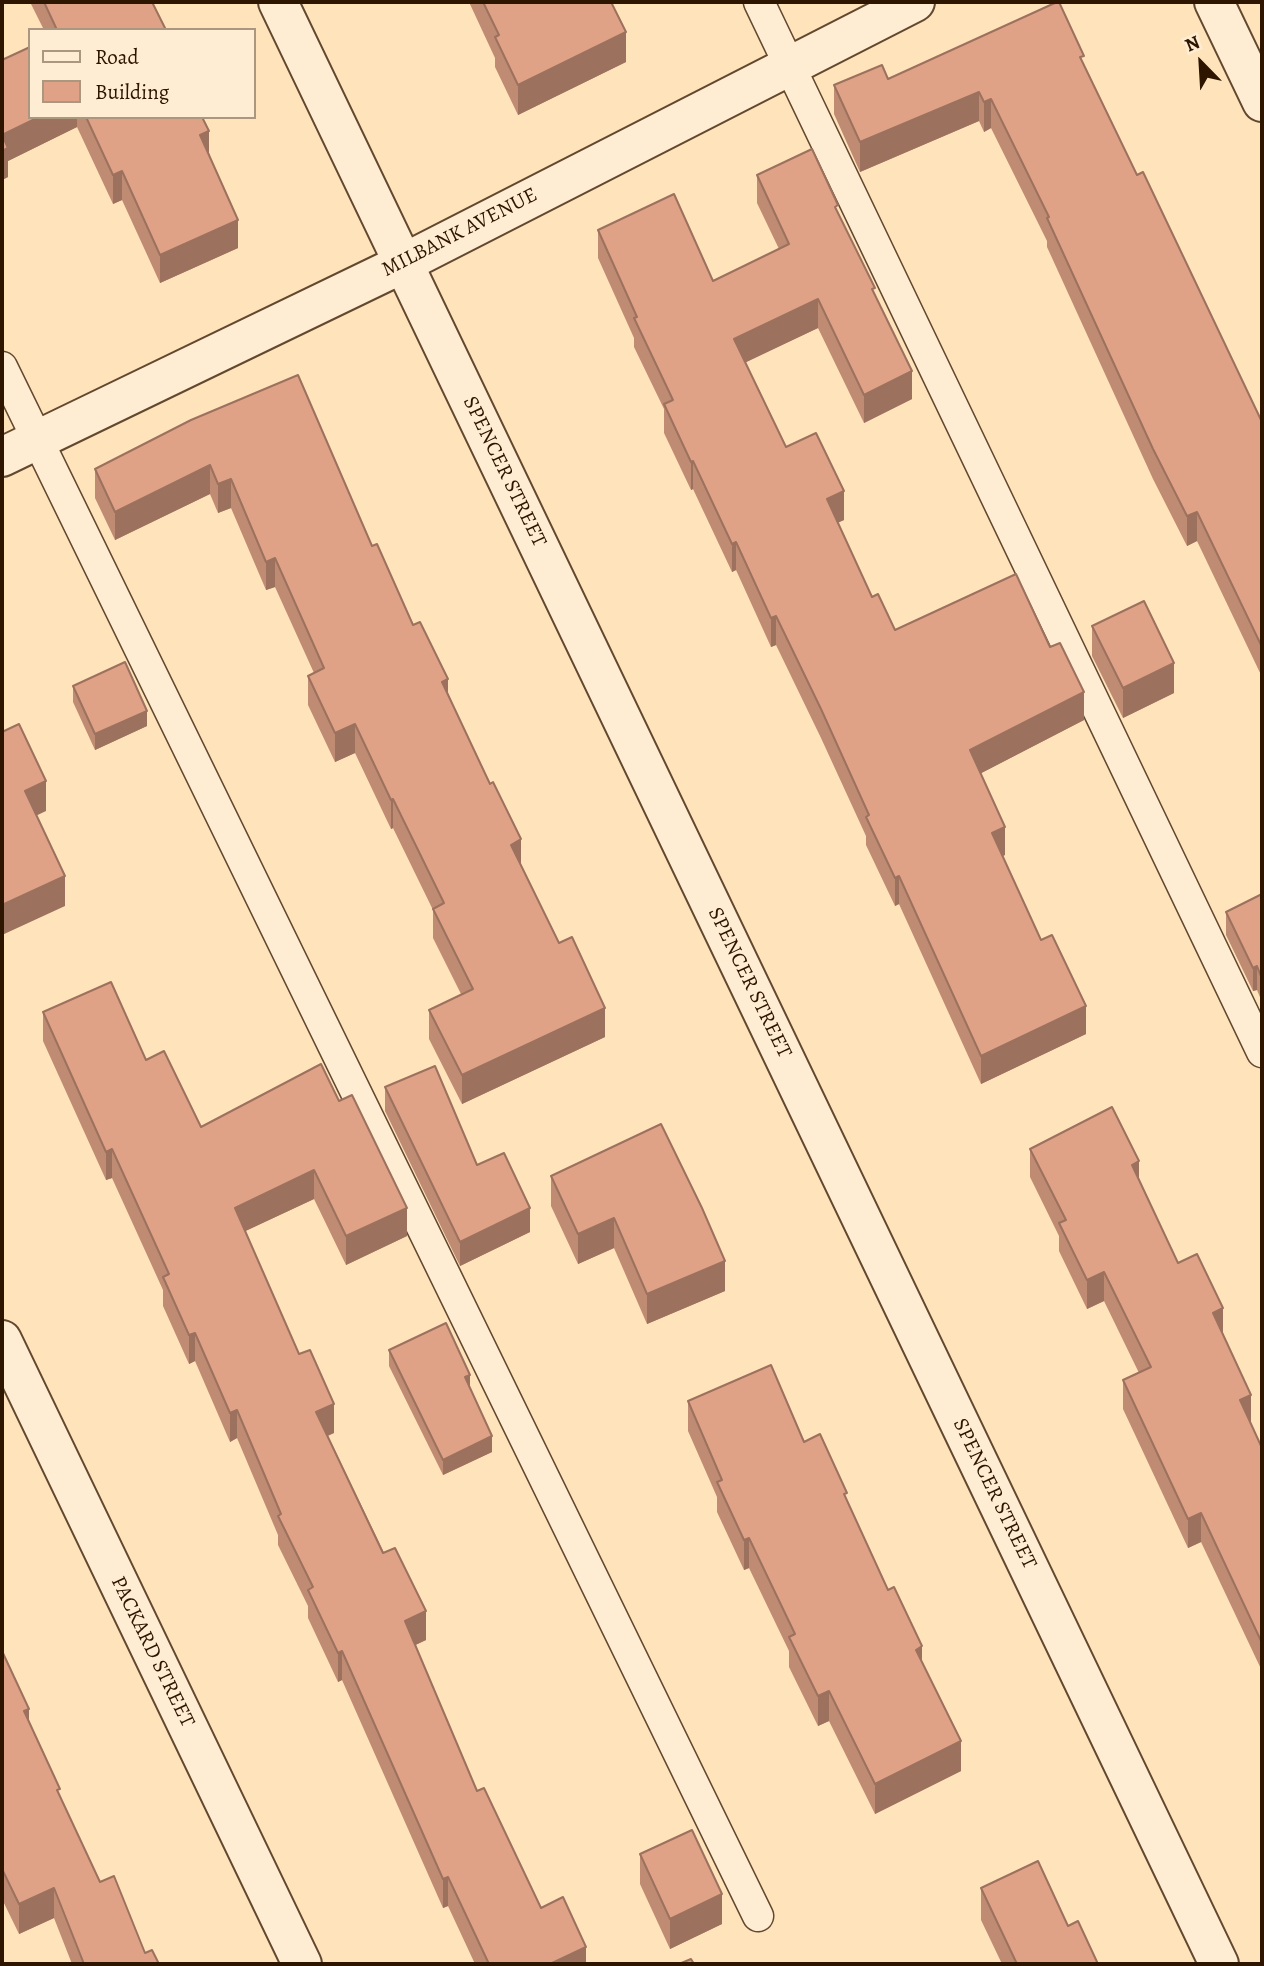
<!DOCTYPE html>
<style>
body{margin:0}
#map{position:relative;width:1264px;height:1966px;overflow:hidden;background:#ffe3bb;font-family:Alegreya,serif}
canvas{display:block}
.frame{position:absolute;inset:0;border:4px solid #2e1500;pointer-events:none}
.legend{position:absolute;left:28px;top:28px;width:228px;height:91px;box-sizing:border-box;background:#ffedd3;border:2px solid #ab977f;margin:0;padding:9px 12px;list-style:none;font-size:21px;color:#2e1500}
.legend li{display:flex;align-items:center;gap:14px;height:35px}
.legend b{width:35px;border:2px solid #ab977f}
.north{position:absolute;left:1166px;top:28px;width:70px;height:70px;-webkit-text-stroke:5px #ffedd3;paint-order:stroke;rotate:336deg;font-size:19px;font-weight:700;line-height:28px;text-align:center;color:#2e1500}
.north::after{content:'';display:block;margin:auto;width:24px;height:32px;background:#2e1500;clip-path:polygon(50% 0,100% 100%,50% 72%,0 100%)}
</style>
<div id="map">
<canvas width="1264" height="1966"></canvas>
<div class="frame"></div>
<ul class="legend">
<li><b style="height:9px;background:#ffedd3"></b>Road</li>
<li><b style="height:19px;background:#dfa286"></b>Building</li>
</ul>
<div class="north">N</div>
</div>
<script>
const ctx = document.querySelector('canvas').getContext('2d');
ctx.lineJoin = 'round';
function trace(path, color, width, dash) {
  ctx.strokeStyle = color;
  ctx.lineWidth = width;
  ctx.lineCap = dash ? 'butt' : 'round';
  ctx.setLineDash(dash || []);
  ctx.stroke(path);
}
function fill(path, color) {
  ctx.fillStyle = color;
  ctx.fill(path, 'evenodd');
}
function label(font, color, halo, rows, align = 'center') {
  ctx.font = font + ' Alegreya,serif';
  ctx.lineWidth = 5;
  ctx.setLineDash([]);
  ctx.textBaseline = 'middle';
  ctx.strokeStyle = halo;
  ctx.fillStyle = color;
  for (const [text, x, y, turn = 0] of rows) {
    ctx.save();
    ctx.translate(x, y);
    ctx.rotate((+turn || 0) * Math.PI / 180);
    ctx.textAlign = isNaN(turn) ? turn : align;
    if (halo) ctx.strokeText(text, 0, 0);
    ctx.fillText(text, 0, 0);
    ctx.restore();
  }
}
const lane = new Path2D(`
 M759 2 1262 1052
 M2 367 758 1916`);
const street = new Path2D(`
 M278 2 1219 1964
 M1214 2 1262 102
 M2 457 404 263 915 2
 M2 1340 302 1964`);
trace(lane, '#62482f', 33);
trace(street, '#62482f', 42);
trace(lane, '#ffedd3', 30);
trace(street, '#ffedd3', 38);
fill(new Path2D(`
 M30 2H152L166 30H44Z
 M469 2H611L626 62 518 115 495 67V58Z
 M30 47V117H202L209 153 238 248 160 283 122 200 113 204 77 127 8 161V177L2 180Z
 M1084 65 1137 175 1262 422V677L1197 541 1187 546 1153 479 1047 247V241L991 128 984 132 979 121 860 172 834 114V85L888 79Z
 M757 175 838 213 875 296 912 399 864 423 818 328 745 362 786 447 844 520 837 522 872 597 895 630 1084 720 981 773 1005 855 1002 856 1041 940 1086 1034 981 1084 899 904 895 906 866 845V836L821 738 776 645 771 647 736 570 732 572 693 489 691 490 664 433V409L634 347V338L598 258V230L713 281 779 249 757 203Z
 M191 420 372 546 448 693 521 866 605 1037 462 1104 429 1039V1010L461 994 433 938V910L393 828 391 829 355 753 335 762 308 705V676L314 673 275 587 266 590 231 508 218 513 210 494 115 540 95 498V469Z
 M1092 626 1174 693 1123 718 1092 656Z
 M73 686 147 726 95 750 73 702Z
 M1262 894V1002L1257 990 1253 991 1226 935V912Z
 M43 1012 146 1060 201 1127 321 1064 407 1236 346 1265 314 1199 245 1231 334 1433 328 1436 426 1640 415 1645 477 1791 541 1908 586 1964H475L448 1906 443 1908 342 1680 338 1682 308 1618V1606L278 1545V1535L237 1438 230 1442 195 1361 189 1364 163 1306V1290L112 1178 106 1180 43 1041Z
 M385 1087 477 1165 530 1232 460 1266 385 1111Z
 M1030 1149 1139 1180 1178 1263 1223 1335 1251 1424 1262 1448V1671L1201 1542 1188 1548 1123 1409V1380L1139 1373 1104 1301 1087 1309 1059 1251V1236L1030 1177Z
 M551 1176 725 1291 647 1324 614 1248 578 1264 551 1206Z
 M389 1350 470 1389 492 1452 443 1475 389 1366Z
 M688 1401 804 1442 847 1502 922 1663 961 1771 875 1814 829 1721 818 1726 789 1667V1651L749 1568 744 1570 717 1512V1497L688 1431Z
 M2 1651 29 1723 60 1798 100 1882 145 1953 159 1964H72L54 1918 19 1934 2 1899Z
 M640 1854 722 1924 670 1949 640 1884Z
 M981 1888 1068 1926 1098 1964H1002L981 1920Z`), '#c08b73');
fill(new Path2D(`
 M626 32V62L518 115V85Z
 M979 92V121L860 172V142Z
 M991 99V128L984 132V102Z
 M39 117H77V127L8 161V177L2 180V135Z
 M209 131V159L200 135Z
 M122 171V200L113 204V175Z
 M238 220V248L160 283V255Z
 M818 299V328L734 368V339Z
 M912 371V399L864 423V395Z
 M693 461V489L691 490V462Z
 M210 465V494L115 540V512Z
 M231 479V508L218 513V484Z
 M844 491V520L827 528V499Z
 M1197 512V541L1187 546V516Z
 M736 542V570L732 572V544Z
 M275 558V587L266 590V562Z
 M776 616V645L771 647V618Z
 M1174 663V693L1123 718V688Z
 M448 679V708L442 682Z
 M1084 692V720L970 779V750Z
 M147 711V726L95 750V734Z
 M355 724V753L335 762V733Z
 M46 781V811L25 821V791Z
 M393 799V828L391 829V800Z
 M1005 827V855L992 861V833Z
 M521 839V868L511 845Z
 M65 876V906L2 935V905Z
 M899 876V904L895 906V878Z
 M1257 966V990L1253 991V968Z
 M1086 1006V1034L981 1084V1056Z
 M605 1008V1037L462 1104V1075Z
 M112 1149V1178L106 1180V1152Z
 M1139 1161V1190L1132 1165Z
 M314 1170V1199L235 1236V1208Z
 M407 1208V1236L346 1265V1236Z
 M530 1208V1232L460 1266V1242Z
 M614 1218V1248L578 1264V1234Z
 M725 1261V1291L647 1324V1294Z
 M1104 1272V1301L1087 1309V1280Z
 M1223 1308V1337L1213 1313Z
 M195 1333V1361L189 1364V1335Z
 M470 1375V1391L465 1377Z
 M1251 1395V1424L1240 1400Z
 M334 1404V1433L316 1440V1412Z
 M237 1410V1438L230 1442V1413Z
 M492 1436V1452L443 1475V1460Z
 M1201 1513V1542L1188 1548V1519Z
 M749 1538V1568L744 1570V1540Z
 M426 1611V1640L405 1650V1621Z
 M922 1646V1676L916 1650Z
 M342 1651V1680L338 1682V1653Z
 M829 1691V1721L818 1726V1696Z
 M29 1709V1739L24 1711Z
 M961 1741V1771L875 1814V1784Z
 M448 1877V1906L443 1908V1879Z
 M54 1888V1918L19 1934V1904Z
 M722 1894V1924L670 1949V1919Z
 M586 1947V1964H550Z`), '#9c715e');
const building = new Path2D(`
 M44 2H152L166 30H57Z
 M483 2H611L626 32 518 85 495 37 499 35Z
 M1057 2H1059L1084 56 1080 57 1137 175 1143 172 1262 422V647L1197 512 1187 516 1153 449 1047 218 1049 217 991 99 984 102 979 92 860 142 834 85 882 65 888 79Z
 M30 47V117H39L2 135 8 148 2 151V60Z
 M86 117H202L209 131 200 135 238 220 160 255 122 171 113 175Z
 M812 149 838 205 835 207 875 288 872 289 912 371 864 395 818 299 734 339 786 447 816 433 844 491 827 499 872 597 878 594 895 630 1016 574 1050 647 1060 643 1084 692 970 750 1005 827 992 833 1041 940 1052 935 1086 1006 981 1056 899 876 895 878 866 817 869 815 821 709 776 616 771 618 736 542 732 544 693 461 691 462 664 404 673 400 634 318 637 317 598 230 674 194 713 281 789 244 757 175Z
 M298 375 372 546 377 544 413 625 420 622 448 679 442 682 490 784 493 782 521 839 511 845 559 943 572 937 605 1008 462 1075 429 1010 473 989 433 909 444 903 393 799 391 800 355 724 335 733 308 676 324 668 275 558 266 562 231 479 218 484 210 465 115 512 95 469 191 420Z
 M1144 601 1174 663 1123 688 1092 626Z
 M125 662 147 711 95 734 73 686Z
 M19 724 46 781 25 791 65 876 2 905V732Z
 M1262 894V979L1257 966 1253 968 1226 912Z
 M111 982 146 1060 164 1051 201 1127 321 1064 339 1101 352 1095 407 1208 346 1236 314 1170 235 1208 299 1354 310 1350 334 1404 316 1412 383 1553 395 1548 426 1611 405 1621 477 1791 484 1788 541 1908 563 1897 586 1947 550 1964H489L448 1877 443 1879 342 1651 338 1653 308 1590 313 1587 278 1516 281 1514 237 1410 230 1413 195 1333 189 1335 163 1277 169 1274 112 1149 106 1152 43 1012Z
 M435 1066 477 1165 504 1153 530 1208 460 1242 385 1087Z
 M1112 1107 1139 1161 1132 1165 1178 1263 1197 1254 1223 1308 1213 1313 1251 1395 1240 1400 1262 1448V1643L1201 1513 1188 1519 1123 1380 1151 1367 1104 1272 1087 1280 1059 1223 1066 1220 1030 1149Z
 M661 1124 702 1208 725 1261 647 1294 614 1218 578 1234 551 1176Z
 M446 1323 470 1375 465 1377 492 1436 443 1460 389 1350Z
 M771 1365 804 1442 820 1434 847 1493 844 1494 888 1590 894 1587 922 1646 916 1650 961 1741 875 1784 829 1691 818 1696 789 1637 795 1634 749 1538 744 1540 717 1482 722 1480 688 1401Z
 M2 1651 29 1709 24 1711 60 1789 57 1790 100 1882 114 1876 145 1953 152 1950 159 1964H84L54 1888 19 1904 2 1869Z
 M692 1830 722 1894 670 1919 640 1854Z
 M1038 1861 1068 1926 1078 1921 1098 1964H1017L981 1888Z
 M691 1959 694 1964H679Z`);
fill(building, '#dfa286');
trace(building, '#9c715e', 2);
label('21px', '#2e1500', '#ffedd3', [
 ["MILBANK AVENUE",460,233,-27],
 ["SPENCER STREET",504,472,64],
 ["SPENCER STREET",749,983,64],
 ["SPENCER STREET",994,1494,64],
 ["PACKARD STREET",152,1652,64]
]);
</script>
